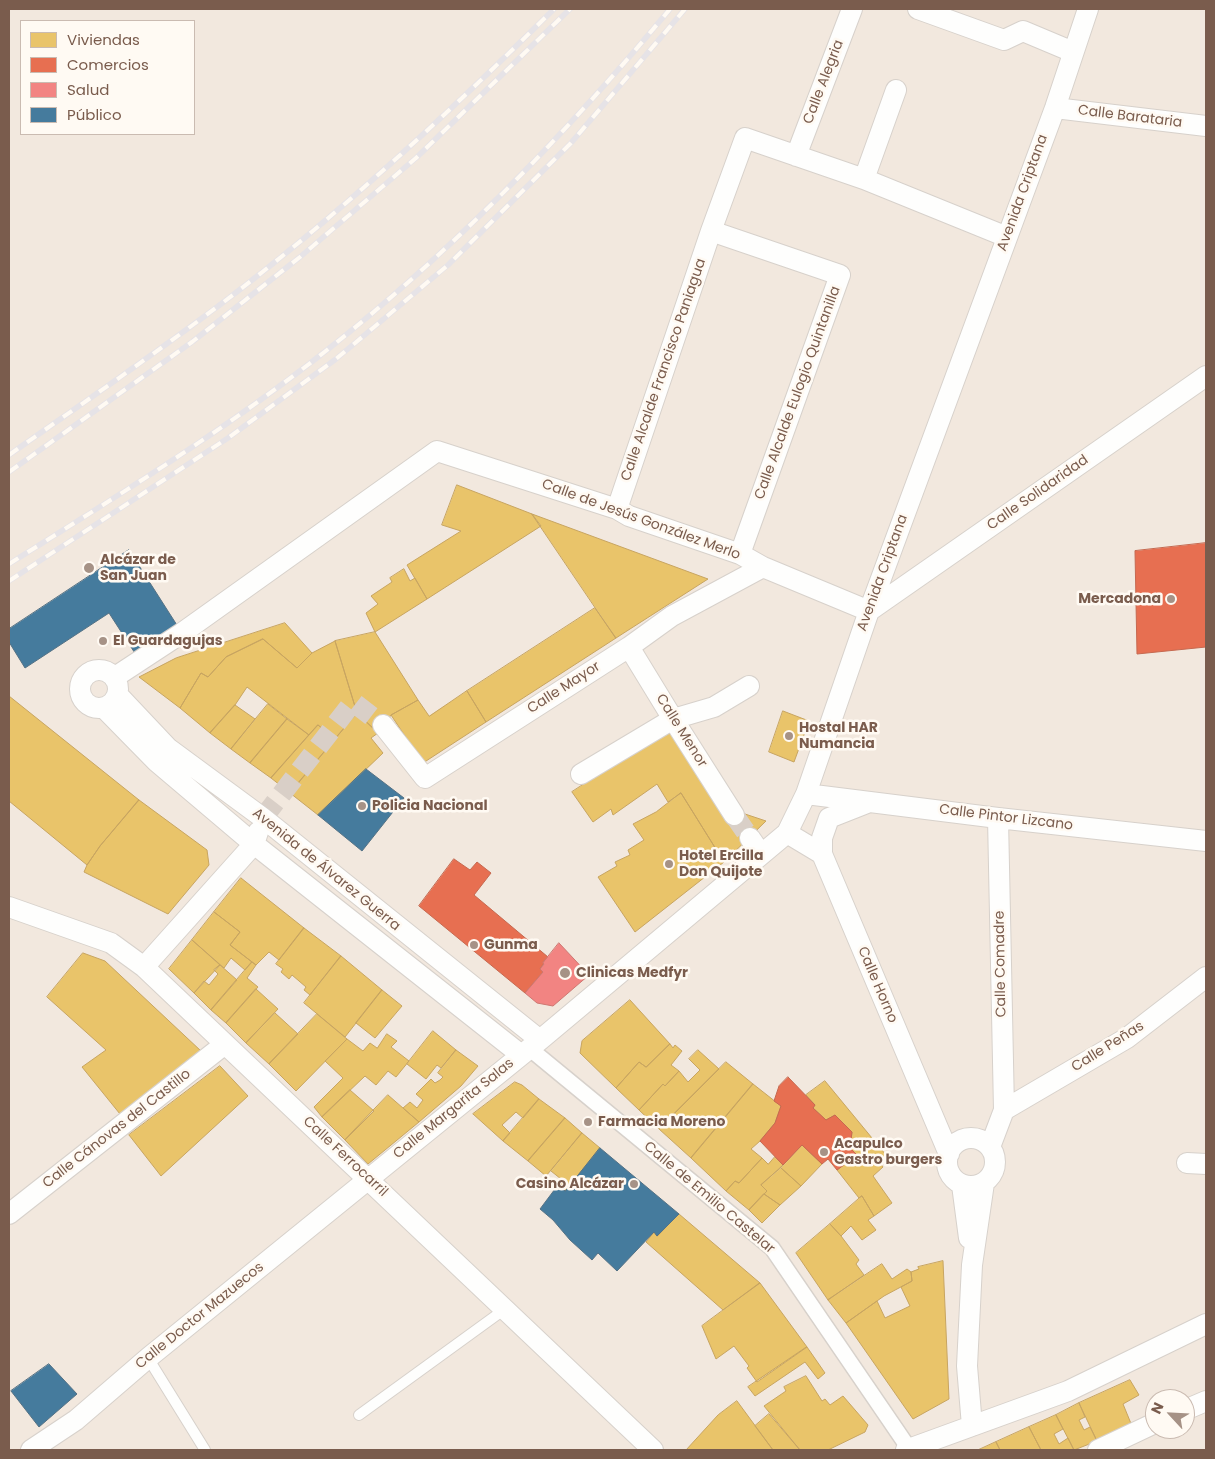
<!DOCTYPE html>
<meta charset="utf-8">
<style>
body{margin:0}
#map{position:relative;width:1215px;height:1459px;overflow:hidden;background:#f9f5f0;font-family:Poppins,sans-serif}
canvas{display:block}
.frame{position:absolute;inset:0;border:10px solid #7a5c4d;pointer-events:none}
.legend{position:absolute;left:20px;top:20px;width:175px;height:115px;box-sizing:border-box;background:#fffaf3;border:1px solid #cabbb1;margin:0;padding:6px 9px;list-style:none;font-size:15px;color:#7a5c4d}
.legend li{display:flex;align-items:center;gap:10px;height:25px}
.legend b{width:25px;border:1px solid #cabbb1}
.north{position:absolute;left:1145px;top:1389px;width:50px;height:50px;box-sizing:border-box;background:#fffaf3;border:1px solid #cabbb1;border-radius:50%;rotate:295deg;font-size:14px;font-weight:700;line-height:20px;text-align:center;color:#7a5c4d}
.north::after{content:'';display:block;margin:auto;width:18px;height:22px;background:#a69286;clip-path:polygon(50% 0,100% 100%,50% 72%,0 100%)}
</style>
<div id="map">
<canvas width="1215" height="1459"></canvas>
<div class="frame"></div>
<ul class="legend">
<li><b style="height:14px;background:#e9c46a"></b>Viviendas</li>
<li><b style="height:14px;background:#e76f51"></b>Comercios</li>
<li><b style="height:14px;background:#f28482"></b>Salud</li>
<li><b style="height:14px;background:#457b9d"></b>Público</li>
</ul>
<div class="north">N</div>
</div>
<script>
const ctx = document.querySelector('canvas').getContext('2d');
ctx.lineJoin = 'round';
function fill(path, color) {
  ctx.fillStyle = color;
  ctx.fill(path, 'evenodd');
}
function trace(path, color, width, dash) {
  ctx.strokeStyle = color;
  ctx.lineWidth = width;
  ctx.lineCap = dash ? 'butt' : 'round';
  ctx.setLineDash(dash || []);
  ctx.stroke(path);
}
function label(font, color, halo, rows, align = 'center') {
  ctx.font = font + ' Poppins,sans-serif';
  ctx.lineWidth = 5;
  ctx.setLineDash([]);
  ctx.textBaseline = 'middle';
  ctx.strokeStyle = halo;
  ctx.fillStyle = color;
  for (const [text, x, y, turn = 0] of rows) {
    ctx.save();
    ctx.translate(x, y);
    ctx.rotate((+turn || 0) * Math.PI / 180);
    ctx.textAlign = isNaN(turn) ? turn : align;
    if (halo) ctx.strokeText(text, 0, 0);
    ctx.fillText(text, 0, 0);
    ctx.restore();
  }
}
fill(new Path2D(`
 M9 9H1206V1450H9ZM21 21H194V134H21ZM1155 1399H1185V1429H1155Z`), '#f2e8de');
const homes = new Path2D(`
 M457 485 532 514 541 526 427 599 407 565 461 531 442 525Z
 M532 514 708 579 616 638Z
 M404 569 410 581 415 578 427 599 375 632 366 613 378 604 371 596 392 582 390 578Z
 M595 608 616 638 486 722 467 691Z
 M285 623 312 653 297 668 263 639 226 657 208 677 201 673 180 708 139 677 176 658Z
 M375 632 418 700 391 715 378 733 357 713 335 641Z
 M263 639 297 668 312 653 335 641 357 713 335 739 318 725 309 735 247 687 235 705 210 733 180 708 201 673 208 677 226 657Z
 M467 691 486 722 423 763 391 715 418 700 429 716Z
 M9 696 139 800 100 846 87 865 9 801Z
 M268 704 287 719 250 763 231 749Z
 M235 705 255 719 231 749 210 733Z
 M783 711 809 721 794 762 769 752Z
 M357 713 378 733 371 738 383 753 318 815 290 793Z
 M287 719 309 735 271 778 250 763Z
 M318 725 335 739 290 793 271 778Z
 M669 729 728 824 745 814 766 821 724 862 681 793 668 802 657 784 613 815 611 809 593 822 572 792Z
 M681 793 724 862 635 932 598 877 617 866 615 862 630 855 628 850 644 840 633 824 656 812Z
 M139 800 207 850 209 865 168 914 84 872 87 865 100 846Z
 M241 878 304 928 279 960 269 952 256 965 230 945 240 932 214 912Z
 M214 912 240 932 230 945 252 962 245 970 231 958 224 968 192 940Z
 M304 928 341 956 310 995 304 990 306 987 292 975 289 979 281 972 283 969 276 964Z
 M192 940 220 965 194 993 169 969Z
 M83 953 105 961 201 1051 120 1114 82 1067 106 1050 47 997Z
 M341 956 382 990 345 1037 304 1003Z
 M252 962 256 965 247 978 258 987 226 1023 211 1010Z
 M220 965 237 980 211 1010 194 993 204 981 209 985 218 974 214 970Z
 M256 989 278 1009 246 1043 226 1023Z
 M382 990 402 1006 375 1038 356 1023Z
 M630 1000 670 1044 646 1067 639 1062 616 1088 580 1053 582 1041Z
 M275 1013 298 1034 269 1064 246 1043Z
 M317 1014 347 1039 296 1091 269 1064Z
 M433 1031 456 1050 441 1068 437 1065 426 1079 407 1064Z
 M387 1034 397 1041 391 1047 409 1061 396 1077 388 1071 376 1085 365 1076 322 1117 314 1107 343 1078 325 1061 347 1039 363 1051 370 1043 377 1048Z
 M670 1044 673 1048 675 1045 682 1051 671 1065 679 1071 665 1086 663 1084 639 1110 616 1088 639 1062 646 1067Z
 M456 1050 478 1066 461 1086 419 1122 403 1108 410 1102 417 1108 423 1100 416 1094 431 1079 435 1083 440 1080 443 1077 438 1073Z
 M698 1050 719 1069 659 1129 639 1110 663 1084 665 1086 679 1071 688 1082 700 1070 689 1059Z
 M726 1062 753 1084 691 1158 659 1129Z
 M220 1066 248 1096 161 1176 129 1135Z
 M825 1081 886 1155 879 1162 883 1167 873 1176 892 1203 874 1216 862 1196 859 1198 837 1170 857 1155 850 1148 852 1132 835 1115 826 1120 813 1108 815 1105 806 1095Z
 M515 1082 522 1085 539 1099 523 1118 516 1112 502 1125 510 1133 503 1141 473 1114Z
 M753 1084 781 1106 775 1123 760 1141 751 1149 762 1158 739 1183 735 1181 726 1191 691 1158Z
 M350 1090 374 1111 345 1140 322 1117Z
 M388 1095 419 1122 368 1164 345 1140Z
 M539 1099 565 1118 528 1161 503 1141Z
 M565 1118 582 1133 546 1176 528 1161Z
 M582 1133 600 1148 565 1191 558 1185 561 1179 551 1171Z
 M802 1145 822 1164 801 1186 781 1168Z
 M775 1157 783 1165 761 1185 767 1191 749 1210 726 1191 735 1181 739 1183 762 1158 768 1164Z
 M781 1168 801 1186 780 1205 764 1194 767 1191 761 1185Z
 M764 1194 780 1205 762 1223 749 1210Z
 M862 1196 874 1216 868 1220 876 1230 862 1240 851 1226 841 1236 830 1224Z
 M679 1214 760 1283 723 1310 646 1242 654 1232 657 1236Z
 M830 1224 841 1236 859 1260 856 1264 864 1275 828 1300 796 1253Z
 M943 1261 949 1399 913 1419 846 1323 877 1301 885 1318 910 1306 901 1287 912 1281 911 1272 919 1269 918 1267Z
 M882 1264 892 1279 907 1269 911 1272 912 1281 884 1296 846 1323 828 1300Z
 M760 1283 807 1347 757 1382 747 1368 749 1366 734 1346 716 1359 702 1326Z
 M807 1347 825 1373 818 1379 805 1362 755 1396 748 1387Z
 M806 1376 822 1401 825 1399 830 1405 843 1396 868 1425 865 1432 828 1450H800L764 1406 786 1391 784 1387Z
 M1130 1380 1139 1395 1123 1404 1132 1426 1097 1441 1079 1403Z
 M737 1401 773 1450H686L718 1415Z
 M1079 1403 1085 1417 1079 1420 1084 1430 1090 1427 1097 1441 1074 1450 1056 1415Z
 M769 1414 800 1450H773L755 1426Z
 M1056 1415 1063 1429 1054 1434 1059 1444 1068 1438 1074 1450H1041L1029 1427Z
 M1029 1427 1041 1450H1000L996 1442Z
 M996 1442 1000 1450H978Z`);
fill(homes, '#e9c46a');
trace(homes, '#c8a561', 1);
const shops = new Path2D(`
 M1206 543V647L1137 654 1135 551Z
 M454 859 470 870 477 862 491 873 474 895 548 957 540 969 543 972 525 993 419 906Z
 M788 1077 815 1105 813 1108 826 1120 835 1115 852 1132 850 1148 857 1155 837 1170 828 1159 822 1164 802 1145 783 1165 760 1141 775 1123 781 1106 774 1101 779 1086Z`);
fill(shops, '#e76f51');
trace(shops, '#c66950', 1);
const health = new Path2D(`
 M559 943 589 975 553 1006 537 1003 525 993 543 972 540 969 544 964 543 963Z`);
fill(health, '#f28482');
trace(health, '#ce7872', 1);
const public = new Path2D(`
 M129 550 182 633 140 661 109 613 25 668 9 642V629Z
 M366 769 404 798 362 851 318 815Z
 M600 1148 679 1214 657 1236 654 1232 617 1271 598 1253 592 1260 570 1240 553 1220 540 1209 558 1185 565 1191Z
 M49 1364 77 1394 39 1427 11 1391Z`);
fill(public, '#457b9d');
trace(public, '#557285', 1);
trace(new Path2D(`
 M734 815 750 838
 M263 818 353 702 383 725`), '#d9cfc7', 20, [20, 10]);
const service = new Path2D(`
 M148 1358 205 1450
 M359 1415 505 1309`);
const pedestrian = new Path2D(`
 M529 1048 772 1248 910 1450`);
const minor = new Path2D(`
 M918 9 1004 40 1023 31 1073 52
 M1055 108 1206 126
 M796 156 852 9
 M864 179 896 90
 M711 231 840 275 740 554
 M617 509 711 231 745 138 864 179 1007 237
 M629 647 673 719 734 815
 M80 689a19 19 0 1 1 38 0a19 19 0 1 1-38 0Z
 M115 677 182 633 437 451 617 509 629 516 740 554 763 567 869 611 1206 376
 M118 695 168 748 263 818 540 1040
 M104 708 156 761 254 844 520 1054
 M383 725 425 778 629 647 672 616 763 567
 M581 774 673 719 714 707 749 686
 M806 794 998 818 1206 841
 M787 833 822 854 949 1154
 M750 838 761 854
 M822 854V838L829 818 867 803
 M9 907 111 943 144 967 653 1450
 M144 967 254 844 258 832
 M1004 1110 1127 1038 1206 977
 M947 1162a24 24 0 1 1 48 0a24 24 0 1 1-48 0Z
 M990 1147 1004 1110 998 818
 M1187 1163 1206 1164
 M962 1185 969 1238
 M9 1214 225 1044
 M1185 1410 1206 1401
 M972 1426 967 1366 972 1265 984 1183
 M31 1450 76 1420 148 1358 540 1040 787 833 806 794 869 611 1055 108 1088 9
 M906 1450 1068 1391 1206 1324
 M1098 1450 1155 1423`);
trace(service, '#d7d1cb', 12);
trace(pedestrian, '#d7d1cb', 18);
trace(minor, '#d7d1cb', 22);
trace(service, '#fefefd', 10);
trace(pedestrian, '#fefefd', 15);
trace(minor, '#fefefd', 20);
const rail = new Path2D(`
 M9 455C80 405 152 356 221 304 339 215 449 113 554 9
 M9 472 192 342 300 257 416 158 570 9
 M9 564C117 496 227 429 327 350 454 250 567 133 670 9
 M9 581 228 438 336 359 448 265 571 143 685 9`);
trace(rail, '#e6e3e7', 5.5);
trace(rail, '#fffaf3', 4, [11]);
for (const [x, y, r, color] of [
 [89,568,6,"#a69286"],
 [1171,599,5,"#a69286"],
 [103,641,5,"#a69286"],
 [789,736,5,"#a69286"],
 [362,806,5,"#a69286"],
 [669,864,5,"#a69286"],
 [474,945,5,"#a69286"],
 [565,973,6,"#a69286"],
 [588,1122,5,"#a69286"],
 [824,1152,5,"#a69286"],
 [634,1184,5,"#a69286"]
]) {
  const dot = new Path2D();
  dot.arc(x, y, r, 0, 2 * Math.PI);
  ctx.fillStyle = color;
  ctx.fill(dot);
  trace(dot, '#fffaf3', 2);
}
label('14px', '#7a5c4d', '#fffaf3', [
 ["Calle Alegria",824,82,-69],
 ["Calle Barataria",1130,117,7],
 ["Avenida Criptana",1023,193,-70],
 ["Calle Alcalde Francisco Paniagua",664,370,-71],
 ["Calle Alcalde Eulogio Quintanilla",798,393,-70],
 ["Calle Solidaridad",1038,493,-35],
 ["Calle de Jesús González Merlo",641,520,20],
 ["Avenida Criptana",883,573,-70],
 ["Calle Mayor",564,688,-33],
 ["Calle Menor",681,731,58],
 ["Calle Pintor Lizcano",1006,818,7],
 ["Avenida de Álvarez Guerra",326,870,39],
 ["Calle Comadre",1001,964,-91],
 ["Calle Horno",877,985,67],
 ["Calle Peñas",1108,1047,-32],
 ["Calle Margarita Salas",454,1109,-39],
 ["Calle Cánovas del Castillo",117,1129,-38],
 ["Calle Ferrocarril",345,1157,43],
 ["Calle de Emilio Castelar",709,1198,40],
 ["Calle Doctor Mazuecos",200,1316,-39]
]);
label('bold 14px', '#7a5c4d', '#fffaf3', [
 ["Alcázar de",100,560],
 ["San Juan",100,576],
 ["Mercadona",1161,599,"right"],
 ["El Guardagujas",113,641],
 ["Hostal HAR",799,728],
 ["Numancia",799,744],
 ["Policia Nacional",372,806],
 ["Hotel Ercilla",679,856],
 ["Don Quijote",679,872],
 ["Gunma",484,945],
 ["Clinicas Medfyr",576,973],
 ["Farmacia Moreno",598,1122],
 ["Acapulco",834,1144],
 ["Gastro burgers",834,1160],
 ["Casino Alcázar",624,1184,"right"]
], 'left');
</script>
